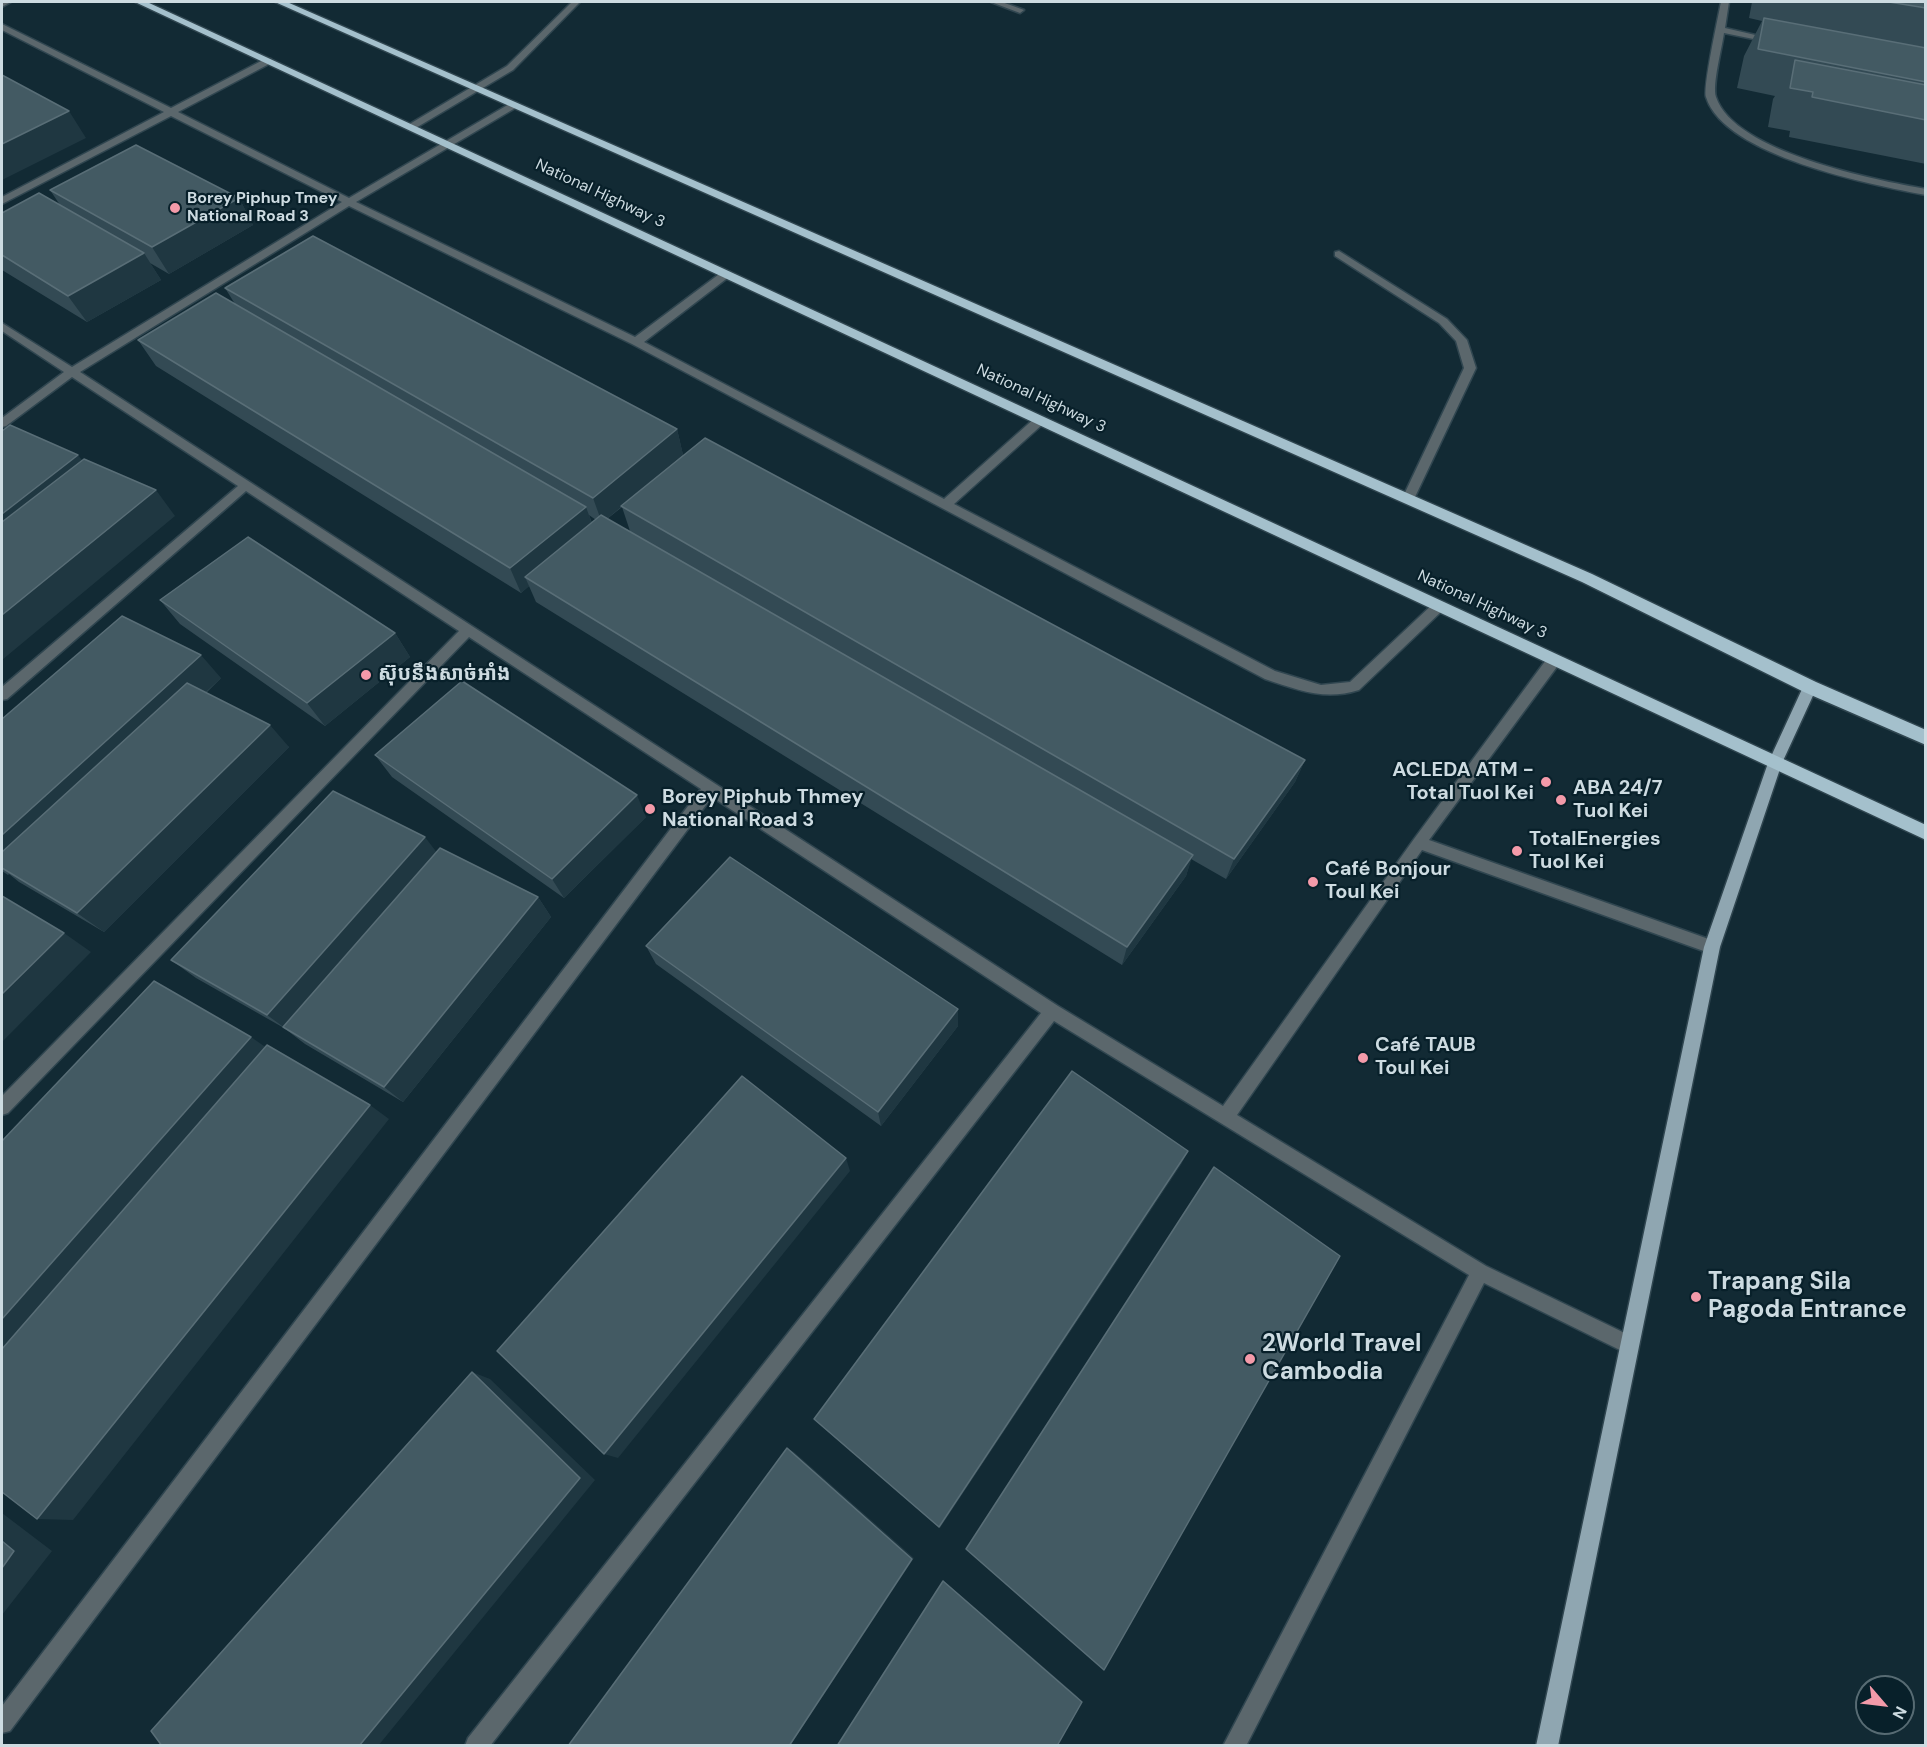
<!DOCTYPE html>
<meta charset="utf-8">
<style>
body{margin:0}
#map{position:relative;width:1927px;height:1747px;overflow:hidden;background:#122a34;font-family:"DM Sans",sans-serif}
canvas{display:block}
.frame{position:absolute;inset:0;border:3px solid #cddbe1;pointer-events:none}
.north{position:absolute;left:1855px;top:1675px;width:60px;height:60px;box-sizing:border-box;background:#08202a;border:2px solid #576b73;border-radius:50%;rotate:118deg;font-size:16px;font-weight:700;line-height:24px;text-align:center;color:#cddbe1}
.north::after{content:'';display:block;margin:auto;width:21px;height:27px;background:#f39aa9;clip-path:polygon(50% 0,100% 100%,50% 72%,0 100%)}
</style>
<div id="map">
<canvas width="1927" height="1747"></canvas>
<div class="frame"></div>
<div class="north">N</div>
</div>
<script>
const ctx = document.querySelector('canvas').getContext('2d');
ctx.lineJoin = 'round';
function trace(path, color, width, dash) {
  ctx.strokeStyle = color;
  ctx.lineWidth = width;
  ctx.lineCap = dash ? 'butt' : 'round';
  ctx.setLineDash(dash || []);
  ctx.stroke(path);
}
function fill(path, color) {
  ctx.fillStyle = color;
  ctx.fill(path, 'evenodd');
}
function label(font, color, halo, rows, align = 'center') {
  ctx.font = font + ' "DM Sans","Noto Sans Khmer",sans-serif';
  ctx.lineWidth = 4.5;
  ctx.setLineDash([]);
  ctx.textBaseline = 'middle';
  ctx.strokeStyle = halo;
  ctx.fillStyle = color;
  for (const [text, x, y, turn = 0] of rows) {
    ctx.save();
    ctx.translate(x, y);
    ctx.rotate((+turn || 0) * Math.PI / 180);
    ctx.textAlign = isNaN(turn) ? turn : align;
    if (halo) ctx.strokeText(text, 0, 0);
    ctx.fillText(text, 0, 0);
    ctx.restore();
  }
}
const minor = new Path2D(`
 M2 2H11L2 7Z
 M572 2H580L513 70 414 129H408V125L507 66Z
 M991 2H1002L1024 10 1020 13Z
 M1721 2H1729L1725 28 1777 40 1773 43 1724 33C1722 48 1712 85 1716 97 1734 152 1875 180 1926 189V195C1872 185 1724 156 1706 97 1703 86 1718 18 1721 2Z
 M2 24 171 108 265 59H271V63L178 112 349 198 511 103H517V107L356 202 635 337 722 272H730V276L644 342 944 499 1036 417H1044V423L954 504 1275 671 1321 685 1350 682 1434 603H1444L1446 606 1444 609 1359 690C1325 701 1298 690 1265 679L632 344 349 206 80 372 1058 1006 1223 1106 1414 839 1549 656H1559L1561 660 1559 664 1429 840 1717 942 1720 947 1717 952 1712 954 1422 850 1237 1115 1486 1266 1635 1338 1637 1345 1635 1352 1628 1354 1484 1283 1246 1746H1223L1469 1275 1054 1021 490 1746H465L468 1738 1041 1013 712 797 10 1731 2 1733V1706L701 789 469 637 8 1113 2 1115V1096L459 631 246 491 7 699 2 700V687L238 486 72 377 6 426 2 427V418L64 372 2 331V323L72 367 342 202 171 116 2 204V197L164 112 2 30Z
 M1339 251 1447 319 1467 340 1476 368 1414 499 1408 503 1402 499 1464 368 1456 341 1439 323 1335 256V252Z`);
const major = new Path2D(`
 M1810 682 1817 687 1782 763 1720 947 1558 1746H1536L1704 947 1768 763 1803 687Z`);
const highway = new Path2D(`
 M135 2H147L1926 825V840Z
 M275 2H287L1592 574 1816 682 1926 730V745L1804 692 1582 582Z`);
trace(minor, '#304650', 3);
trace(major, '#304650', 3);
trace(highway, '#304650', 3);
fill(minor, '#5b676c');
fill(major, '#8fa6b1');
fill(highway, '#a4c0cc');
fill(new Path2D(`
 M1752 2H1926V164L1789 137 1790 131 1768 127 1773 99 1775 96 1737 88 1744 56 1762 21 1749 18Z
 M50 190 239 198 253 225 169 274 150 263 161 280 87 322 2 270V213L60 205Z
 M225 288 677 429 683 455 1305 760 1295 782 1226 879 1191 859 1186 876 1122 965 536 602 529 586 521 593 156 366 138 340 235 304ZM622 507 630 531 607 519ZM589 515 596 520 592 523Z
 M160 600 395 633 410 657 325 726 180 624Z
 M221 678 206 693 289 747 104 932 19 882 9 874 8 875 2 871V719Z
 M375 755 646 817 564 898 392 777Z
 M437 852 538 897 551 917 403 1102 305 1044 284 1028 196 978 171 960Z
 M646 946 958 1026 881 1126 656 964Z`), '#334a54');
fill(new Path2D(`
 M69 111 86 138 2 180V144Z
 M239 198 253 225 169 274 152 247Z
 M144 253 161 280 87 322 68 296Z
 M677 429 683 455 602 523 593 498Z
 M78 455 99 481 2 557V514Z
 M156 490 175 516 2 660V615Z
 M586 507 595 532 525 577 529 586 521 593 510 568Z
 M395 633 410 657 325 726 307 703Z
 M201 655 221 678 10 873 2 868V835Z
 M270 725 289 747 104 932 77 913Z
 M1305 760 1295 782 1226 879 1234 859Z
 M637 795 646 817 564 898 552 879Z
 M425 837 441 858 289 1031 267 1015Z
 M1193 855 1186 876 1122 965 1127 947Z
 M538 897 551 917 403 1102 384 1087Z
 M64 933 91 952 2 1042V994Z
 M958 1009V1026L881 1126 878 1112Z
 M251 1037 274 1053 2 1367V1319Z
 M370 1105 389 1119 73 1520 37 1519Z
 M1188 1151 1181 1165 940 1528 939 1527Z
 M846 1158 850 1171 618 1458 604 1454Z
 M472 1372 490 1379 595 1480 378 1746H359Z
 M787 1448 794 1452 914 1558 790 1746H789Z
 M2 1513 52 1551 2 1615Z
 M943 1580 1077 1696 1082 1702 943 1581Z`), '#1f3741');
const building = new Path2D(`
 M1889 2H1926V8Z
 M1764 18 1926 48V82L1758 49Z
 M1795 60 1926 85V120L1812 97 1813 92 1790 88Z
 M2 75 69 111 2 144Z
 M136 145 239 198 152 247 50 190Z
 M39 193 144 253 68 296 2 255V213Z
 M313 236 677 429 593 498 225 288Z
 M216 293 586 507 510 568 138 340Z
 M10 425 78 455 2 514V431Z
 M705 438 1305 760 1234 859 621 506Z
 M84 459 156 490 2 615V522Z
 M601 515 1193 855 1127 947 525 577Z
 M248 537 395 633 307 703 160 600Z
 M122 616 201 655 2 835V719Z
 M462 681 637 795 552 879 375 755Z
 M187 683 270 725 77 913 2 868V852Z
 M333 791 425 837 267 1015 171 960Z
 M440 848 538 897 384 1087 283 1027Z
 M730 857 958 1009 878 1112 646 946Z
 M2 896 64 933 2 994Z
 M154 981 251 1037 2 1319V1141Z
 M267 1045 370 1105 37 1519 2 1492V1349Z
 M1072 1071 1188 1151 939 1527 814 1419Z
 M742 1076 846 1158 604 1454 497 1351Z
 M1214 1167 1340 1256 1104 1670 966 1549Z
 M472 1372 580 1478 359 1746H162L151 1731Z
 M787 1448 912 1559 789 1746H568Z
 M2 1541 14 1551 2 1568Z
 M943 1581 1082 1702 1057 1746H837Z`);
fill(building, '#435a63');
trace(building, '#596e77', 1.5);
for (const [x, y, r, color] of [
 [175,208,6,"#f39aa9"],
 [366,675,6,"#f39aa9"],
 [1546,782,6,"#f39aa9"],
 [1561,800,6,"#f39aa9"],
 [650,809,6,"#f39aa9"],
 [1517,851,6,"#f39aa9"],
 [1313,882,6,"#f39aa9"],
 [1363,1058,6,"#f39aa9"],
 [1696,1297,6,"#f39aa9"],
 [1250,1359,6,"#f39aa9"]
]) {
  const dot = new Path2D();
  dot.arc(x, y, r, 0, 2 * Math.PI);
  ctx.fillStyle = color;
  ctx.fill(dot);
  trace(dot, '#08202a', 2);
}
label('16px', '#cddbe1', '#08202a', [
 ["National Highway 3",600,194,25],
 ["National Highway 3",1041,399,25],
 ["National Highway 3",1482,605,25]
]);
label('bold 16px', '#cddbe1', '#08202a', [
 ["Borey Piphup Tmey",187,199],
 ["National Road 3",187,217]
], 'left');
label('bold 20px', '#cddbe1', '#08202a', [
 ["ស៊ុបនឹងសាច់អាំង",378,675],
 ["ACLEDA ATM -",1534,771,"right"],
 ["Total Tuol Kei",1534,794,"right"],
 ["ABA 24/7",1573,789],
 ["Tuol Kei",1573,812],
 ["Borey Piphub Thmey",662,798],
 ["National Road 3",662,821],
 ["TotalEnergies",1529,840],
 ["Tuol Kei",1529,863],
 ["Café Bonjour",1325,870],
 ["Toul Kei",1325,893],
 ["Café TAUB",1375,1046],
 ["Toul Kei",1375,1069]
], 'left');
label('bold 24px', '#cddbe1', '#08202a', [
 ["Trapang Sila",1708,1283],
 ["Pagoda Entrance",1708,1311],
 ["2World Travel",1262,1345],
 ["Cambodia",1262,1373]
], 'left');
</script>
